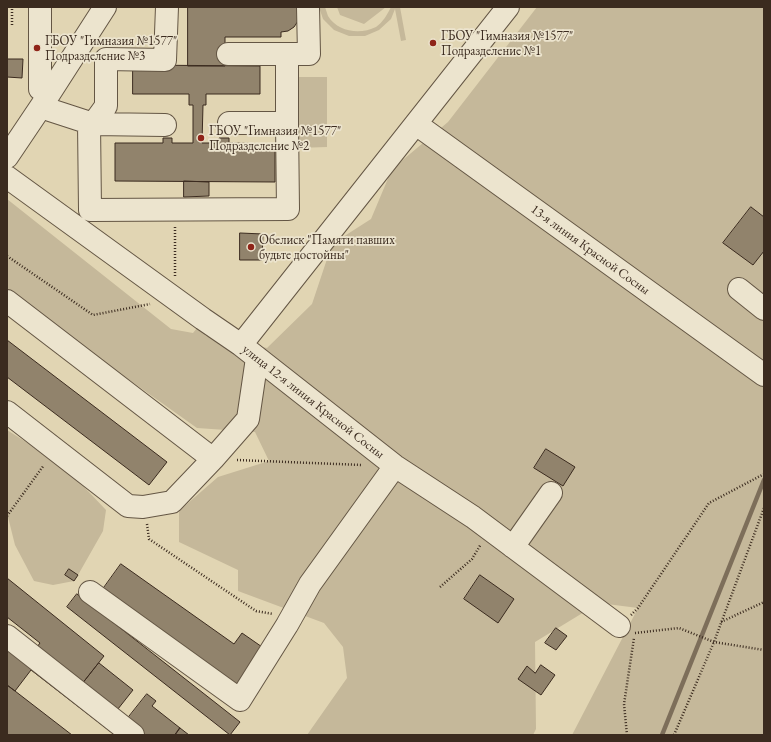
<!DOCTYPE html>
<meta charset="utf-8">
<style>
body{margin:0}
#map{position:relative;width:771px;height:742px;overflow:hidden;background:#e1d5b3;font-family:"EB Garamond",serif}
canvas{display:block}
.frame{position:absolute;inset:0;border:8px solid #3b2b1f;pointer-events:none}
</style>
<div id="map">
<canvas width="771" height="742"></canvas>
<div class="frame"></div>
</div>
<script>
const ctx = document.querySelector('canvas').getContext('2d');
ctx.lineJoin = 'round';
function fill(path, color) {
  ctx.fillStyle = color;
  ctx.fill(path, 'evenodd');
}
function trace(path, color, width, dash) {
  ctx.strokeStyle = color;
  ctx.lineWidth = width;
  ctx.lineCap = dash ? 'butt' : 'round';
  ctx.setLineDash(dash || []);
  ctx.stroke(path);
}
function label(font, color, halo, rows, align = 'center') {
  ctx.font = font + ' "EB Garamond",serif';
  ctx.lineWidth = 3.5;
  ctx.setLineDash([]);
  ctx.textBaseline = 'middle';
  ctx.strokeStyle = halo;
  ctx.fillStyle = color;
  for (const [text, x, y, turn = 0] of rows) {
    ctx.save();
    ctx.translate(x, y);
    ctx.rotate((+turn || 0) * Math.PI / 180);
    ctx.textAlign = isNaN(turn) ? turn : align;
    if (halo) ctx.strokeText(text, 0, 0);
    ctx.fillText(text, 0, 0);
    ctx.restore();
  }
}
fill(new Path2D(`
 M319 7H325C326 10 327 13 328 16 338 32 360 35 376 27 383 22 387 15 391 7H400L406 40 401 41 395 9 391 19 379 30 365 36H349L334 30 323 19Z
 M337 7H386L364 24 340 15Z
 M537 7H764V735H572L638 608 599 603 535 642 536 729 533 735H307L347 678 343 647 324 623 238 591V570L179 542V511L218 477 269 461 255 432 197 428 7 293V199L171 329 193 333 197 328 206 336 267 348 312 304 332 244 371 219 392 169 448 122Z
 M297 77H327V147L297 148Z
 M7 430 50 457 66 468 106 510 103 531 78 575 74 581 53 585 34 581 15 545 7 513Z`), '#c5b89a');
trace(new Path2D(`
 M662 735 764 480`), '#7d6e5a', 4.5);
const building = new Path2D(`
 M188 7H297L298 21 294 27 288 31 281 32V37H225V66H188Z
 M7 59H23L22 78 7 77Z
 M133 65 260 66V94H206V105H203L202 143H218L219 138H229V143L275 144V182L115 181V143H163V138H172V143H193V105H189V94H133Z
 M184 181 209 182V196L184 197Z
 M751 207 764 217V251L753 265 723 243Z
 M240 233 263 234 262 260H240Z
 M7 340 167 462 149 485 7 377Z
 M546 449 575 467 563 486 534 468Z
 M121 564 234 644 242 633 265 649 239 686 103 589Z
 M69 569 78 575 74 581 65 575Z
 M480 575 514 599 498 623 464 599Z
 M7 578 104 656 82 684 37 647 40 643 7 617Z
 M77 594 240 722 230 735 67 607Z
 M556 628 567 636 556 650 545 643Z
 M7 642 127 735H115L31 670 15 691 7 685Z
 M99 663 133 690 114 714 80 687Z
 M541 665 555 675 541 695 518 679 527 666 535 673Z
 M7 685 15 691 72 735H7Z
 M147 694 156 701 152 706 180 728 175 735H140L124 723Z
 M180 728 189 735H175Z`);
fill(building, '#91836c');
trace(building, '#3b2b1f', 1);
const minor = new Path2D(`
 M40 7V89L48 95
 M228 54H309L308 7
 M42 105 50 110 93 124 106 106V59L165 60 167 7
 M89 123 90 210 288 209 287 123
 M229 123H287V55
 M93 124 165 125
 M416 124 764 375
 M7 157 42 105 105 7
 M7 177 203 319 241 345 395 466 473 517 619 626
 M739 289 764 309
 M7 301 213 459 248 419 257 358
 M241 345 508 7
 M7 412 128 506 143 507 172 502 213 459
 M513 547 551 493
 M90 592 240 700 287 625 310 584 395 466
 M7 636 133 735`);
trace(minor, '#645644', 24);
trace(new Path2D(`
 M12 25V7
 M175 227V276
 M7 256 93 315 150 304
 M237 460 362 465
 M7 516 44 465
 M147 524 149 539 256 611 273 614
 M440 587 472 559 481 544
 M631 615 638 608 709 503 764 474
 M721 622 764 602
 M635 633 679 628 714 642 764 650
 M627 735 624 704 634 638
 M674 735 714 642 764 508`), '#3b2b1f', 2.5, [1, 2]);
trace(minor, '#ece4ce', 22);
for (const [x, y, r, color] of [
 [433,43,4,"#8f2418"],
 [37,48,4,"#8f2418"],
 [201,138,4,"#8f2418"],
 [251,247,4,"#8f2418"]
]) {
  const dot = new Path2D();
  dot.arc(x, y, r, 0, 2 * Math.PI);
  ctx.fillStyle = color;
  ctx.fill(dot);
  trace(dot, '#ece4ce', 1.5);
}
label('13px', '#3b2b1f', '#ece4ce', [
 ["ГБОУ \"Гимназия №1577\"",441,36],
 ["Подразделение №1",441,51],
 ["ГБОУ \"Гимназия №1577\"",45,41],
 ["Подразделение №3",45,56],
 ["ГБОУ \"Гимназия №1577\"",209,131],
 ["Подразделение №2",209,146],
 ["Обелиск \"Памяти павших",259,240],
 ["будьте достойны\"",259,255]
], 'left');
label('13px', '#3b2b1f', '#ece4ce', [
 ["13-я линия Красной Сосны",590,250,36],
 ["улица 12-я линия Красной Сосны",313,402,38]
]);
</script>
